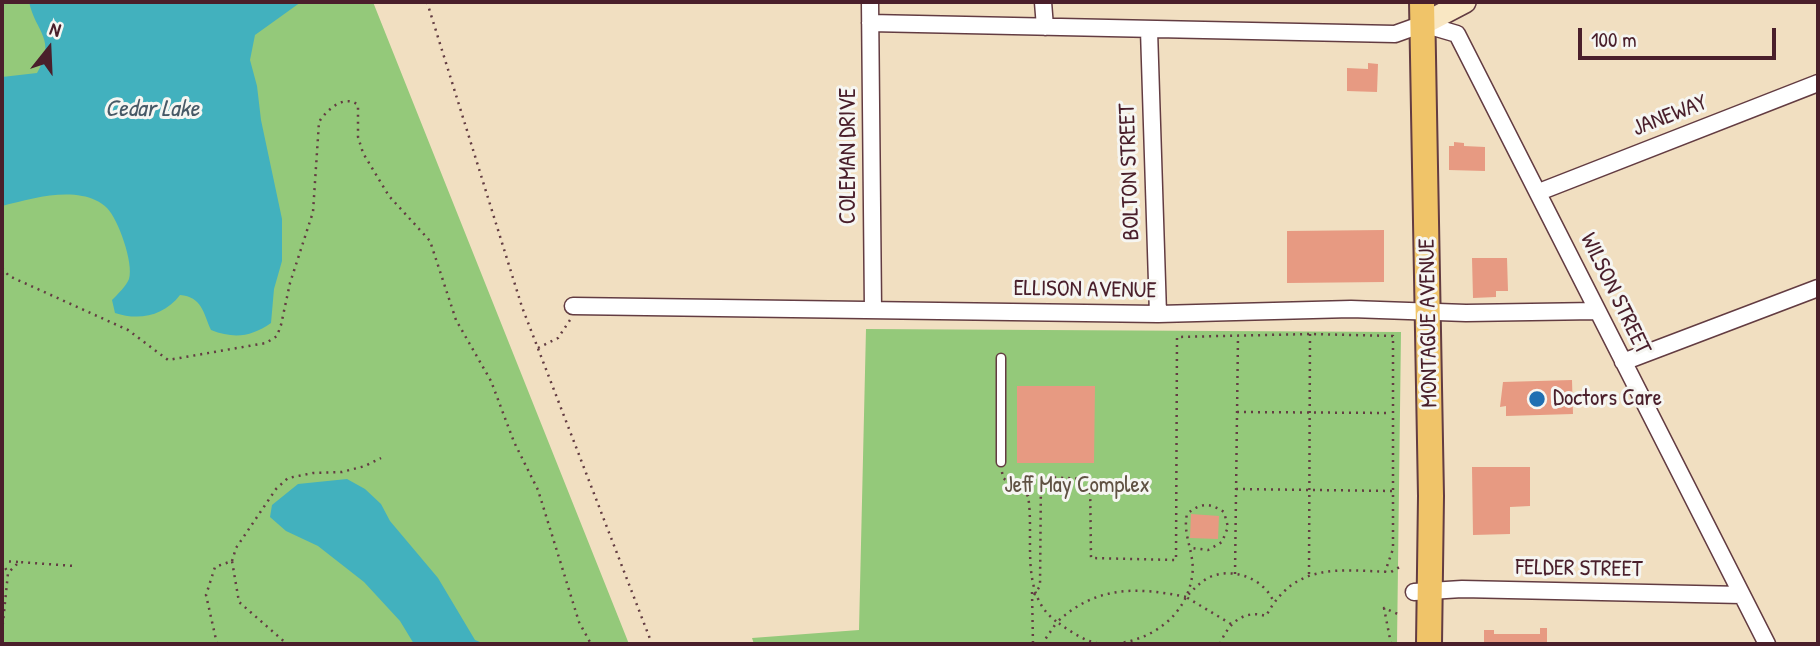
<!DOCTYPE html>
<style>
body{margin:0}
#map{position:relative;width:1820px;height:646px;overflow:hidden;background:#f1dfc1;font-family:"Patrick Hand",sans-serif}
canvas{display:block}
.frame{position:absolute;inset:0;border:4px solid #4a1f2b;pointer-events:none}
.north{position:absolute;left:14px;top:14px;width:70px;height:70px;-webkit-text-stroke:5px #f6f6f2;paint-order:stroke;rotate:18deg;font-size:19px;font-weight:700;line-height:28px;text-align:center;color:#4a1f2b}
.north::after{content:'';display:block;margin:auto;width:24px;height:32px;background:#4a1f2b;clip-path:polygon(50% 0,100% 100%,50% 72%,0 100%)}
.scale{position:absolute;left:1578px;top:28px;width:198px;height:32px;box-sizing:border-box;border:4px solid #4a1f2b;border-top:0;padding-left:9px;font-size:21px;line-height:24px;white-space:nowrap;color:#4a1f2b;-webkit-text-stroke:5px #f6f6f2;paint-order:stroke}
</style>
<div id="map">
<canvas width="1820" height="646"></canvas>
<div class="frame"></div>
<div class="north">N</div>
<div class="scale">100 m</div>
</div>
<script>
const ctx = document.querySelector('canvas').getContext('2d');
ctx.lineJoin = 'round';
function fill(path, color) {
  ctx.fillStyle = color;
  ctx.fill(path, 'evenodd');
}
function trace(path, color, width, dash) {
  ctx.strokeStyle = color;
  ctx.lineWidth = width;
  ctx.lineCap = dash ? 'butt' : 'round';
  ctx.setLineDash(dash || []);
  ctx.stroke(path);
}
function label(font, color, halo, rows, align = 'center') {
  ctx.font = font + ' "Patrick Hand",sans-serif';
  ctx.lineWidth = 6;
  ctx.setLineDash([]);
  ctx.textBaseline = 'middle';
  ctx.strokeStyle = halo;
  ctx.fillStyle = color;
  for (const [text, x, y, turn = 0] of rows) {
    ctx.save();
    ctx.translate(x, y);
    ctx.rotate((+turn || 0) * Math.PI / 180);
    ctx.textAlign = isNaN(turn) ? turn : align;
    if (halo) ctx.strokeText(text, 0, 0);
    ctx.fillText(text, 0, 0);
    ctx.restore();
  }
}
fill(new Path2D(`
 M2 2H373L629 644H2Z
 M866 329 1401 332 1397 644H754L752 638 859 630Z`), '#94c97a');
fill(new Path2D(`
 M29 2H301L255 35 250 60 257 86 261 120 282 219V261L274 289 271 323C251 337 234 339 211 330 203 312 202 297 180 295 164 316 139 321 115 313L112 300C118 294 126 286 129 279 134 263 118 219 107 208 101 202 91 197 82 196 57 191 26 200 2 206V77L37 73C57 39 36 33 29 2Z
 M347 479 365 489 381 504 390 521 438 578 475 640 485 644H414L400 621 364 582 318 546 286 531 270 517 272 505 298 484Z`), '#42b1be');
fill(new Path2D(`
 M1368 63 1378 64 1377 92 1347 91V68L1368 69Z
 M1454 142 1464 143V146L1485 147V171L1449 170V146H1454Z
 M1384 230V282L1287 283V231Z
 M1472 258H1507L1508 291H1496V297L1473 298Z
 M1572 380 1573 414 1506 416V406L1500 407 1503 382Z
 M1017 386H1095L1094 463H1017Z
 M1472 467H1530V506L1510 507V534L1473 535Z
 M1191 514 1219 516 1218 539 1190 538Z
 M1540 628H1547V644H1484V630H1494V634H1540Z`), '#e79a82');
const lane = new Path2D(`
 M1001 358V462`);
const street = new Path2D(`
 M870 2 873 310
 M1043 2 1045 27
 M870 23 1395 34 1423 24 1457 34 1767 644
 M1149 30 1158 314
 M1539 192 1818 83
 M573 306 1158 314 1351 309 1466 313 1596 311
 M1623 362 1818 288
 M1414 592 1462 589 1742 595`);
const secondary = new Path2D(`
 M1423 24 1465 2`);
const primary = new Path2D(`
 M1422 2 1431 496 1429 644`);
trace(lane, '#633c42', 11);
trace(street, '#633c42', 19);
trace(secondary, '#633c42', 24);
trace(primary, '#633c42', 28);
trace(new Path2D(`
 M427 2 522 307 652 644
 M2 268 9 276 128 330 168 360 266 343 277 336 281 325 290 283 313 212 319 122C327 109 345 94 358 105V137L363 153 389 196 430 241 456 320 491 381 514 442 538 490 579 622 591 644
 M538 348 558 338 570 320
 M1237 412 1391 413
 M1002 472 1003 478 1028 496C1035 538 1018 594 1057 622L1042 644
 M1236 489 1393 491
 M2 561 19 562
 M232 561 236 548 276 489 288 478 313 473 342 472 365 466 381 458
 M2 562 8 573
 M1235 574 1238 336
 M1309 574 1310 334
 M1032 592 1033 644
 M1034 595 1040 586 1041 477 1090 479 1091 558 1176 560 1177 337 1310 334 1393 336V549L1385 572
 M1186 597C1138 587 1097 585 1057 622 1070 631 1085 642 1101 644 1143 646 1185 621 1192 577 1196 554 1182 536 1187 514 1200 503 1209 502 1224 512L1228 527 1222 542 1208 550 1192 548
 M1231 624 1186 597C1193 590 1199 583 1208 578 1231 566 1265 578 1274 603
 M2 632 8 573 19 562 74 566
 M217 644 206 595 215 567 232 561 239 602 287 644
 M1220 644C1228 624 1243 609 1266 616 1295 562 1338 570 1391 572L1403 565
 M1391 644 1384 608 1400 615`), '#633c42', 2.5, [2, 5]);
trace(lane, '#fff', 8);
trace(street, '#fff', 16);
trace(secondary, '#f9e7c3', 21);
trace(primary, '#f0c469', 24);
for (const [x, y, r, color] of [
 [1537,399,9,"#1f6fb2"]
]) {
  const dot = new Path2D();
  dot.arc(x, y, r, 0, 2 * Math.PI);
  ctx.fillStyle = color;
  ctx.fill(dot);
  trace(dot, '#f6f6f2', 2.5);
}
label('23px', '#4a1f2b', '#f6f6f2', [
 ["JANEWAY",1670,116,-21],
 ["COLEMAN DRIVE",849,156,-90],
 ["BOLTON STREET",1130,172,-92],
 ["ELLISON AVENUE",1085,290,1],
 ["WILSON STREET",1615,294,64],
 ["MONTAGUE AVENUE",1429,323,-91],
 ["FELDER STREET",1579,569,1]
]);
label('23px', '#4a1f2b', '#f6f6f2', [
 ["Doctors Care",1553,399]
], 'left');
label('23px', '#605243', '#f6f6f2', [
 ["Jeff May Complex",1077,486]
]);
label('italic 24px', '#475966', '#f6f6f2', [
 ["Cedar Lake",152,110]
]);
</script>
